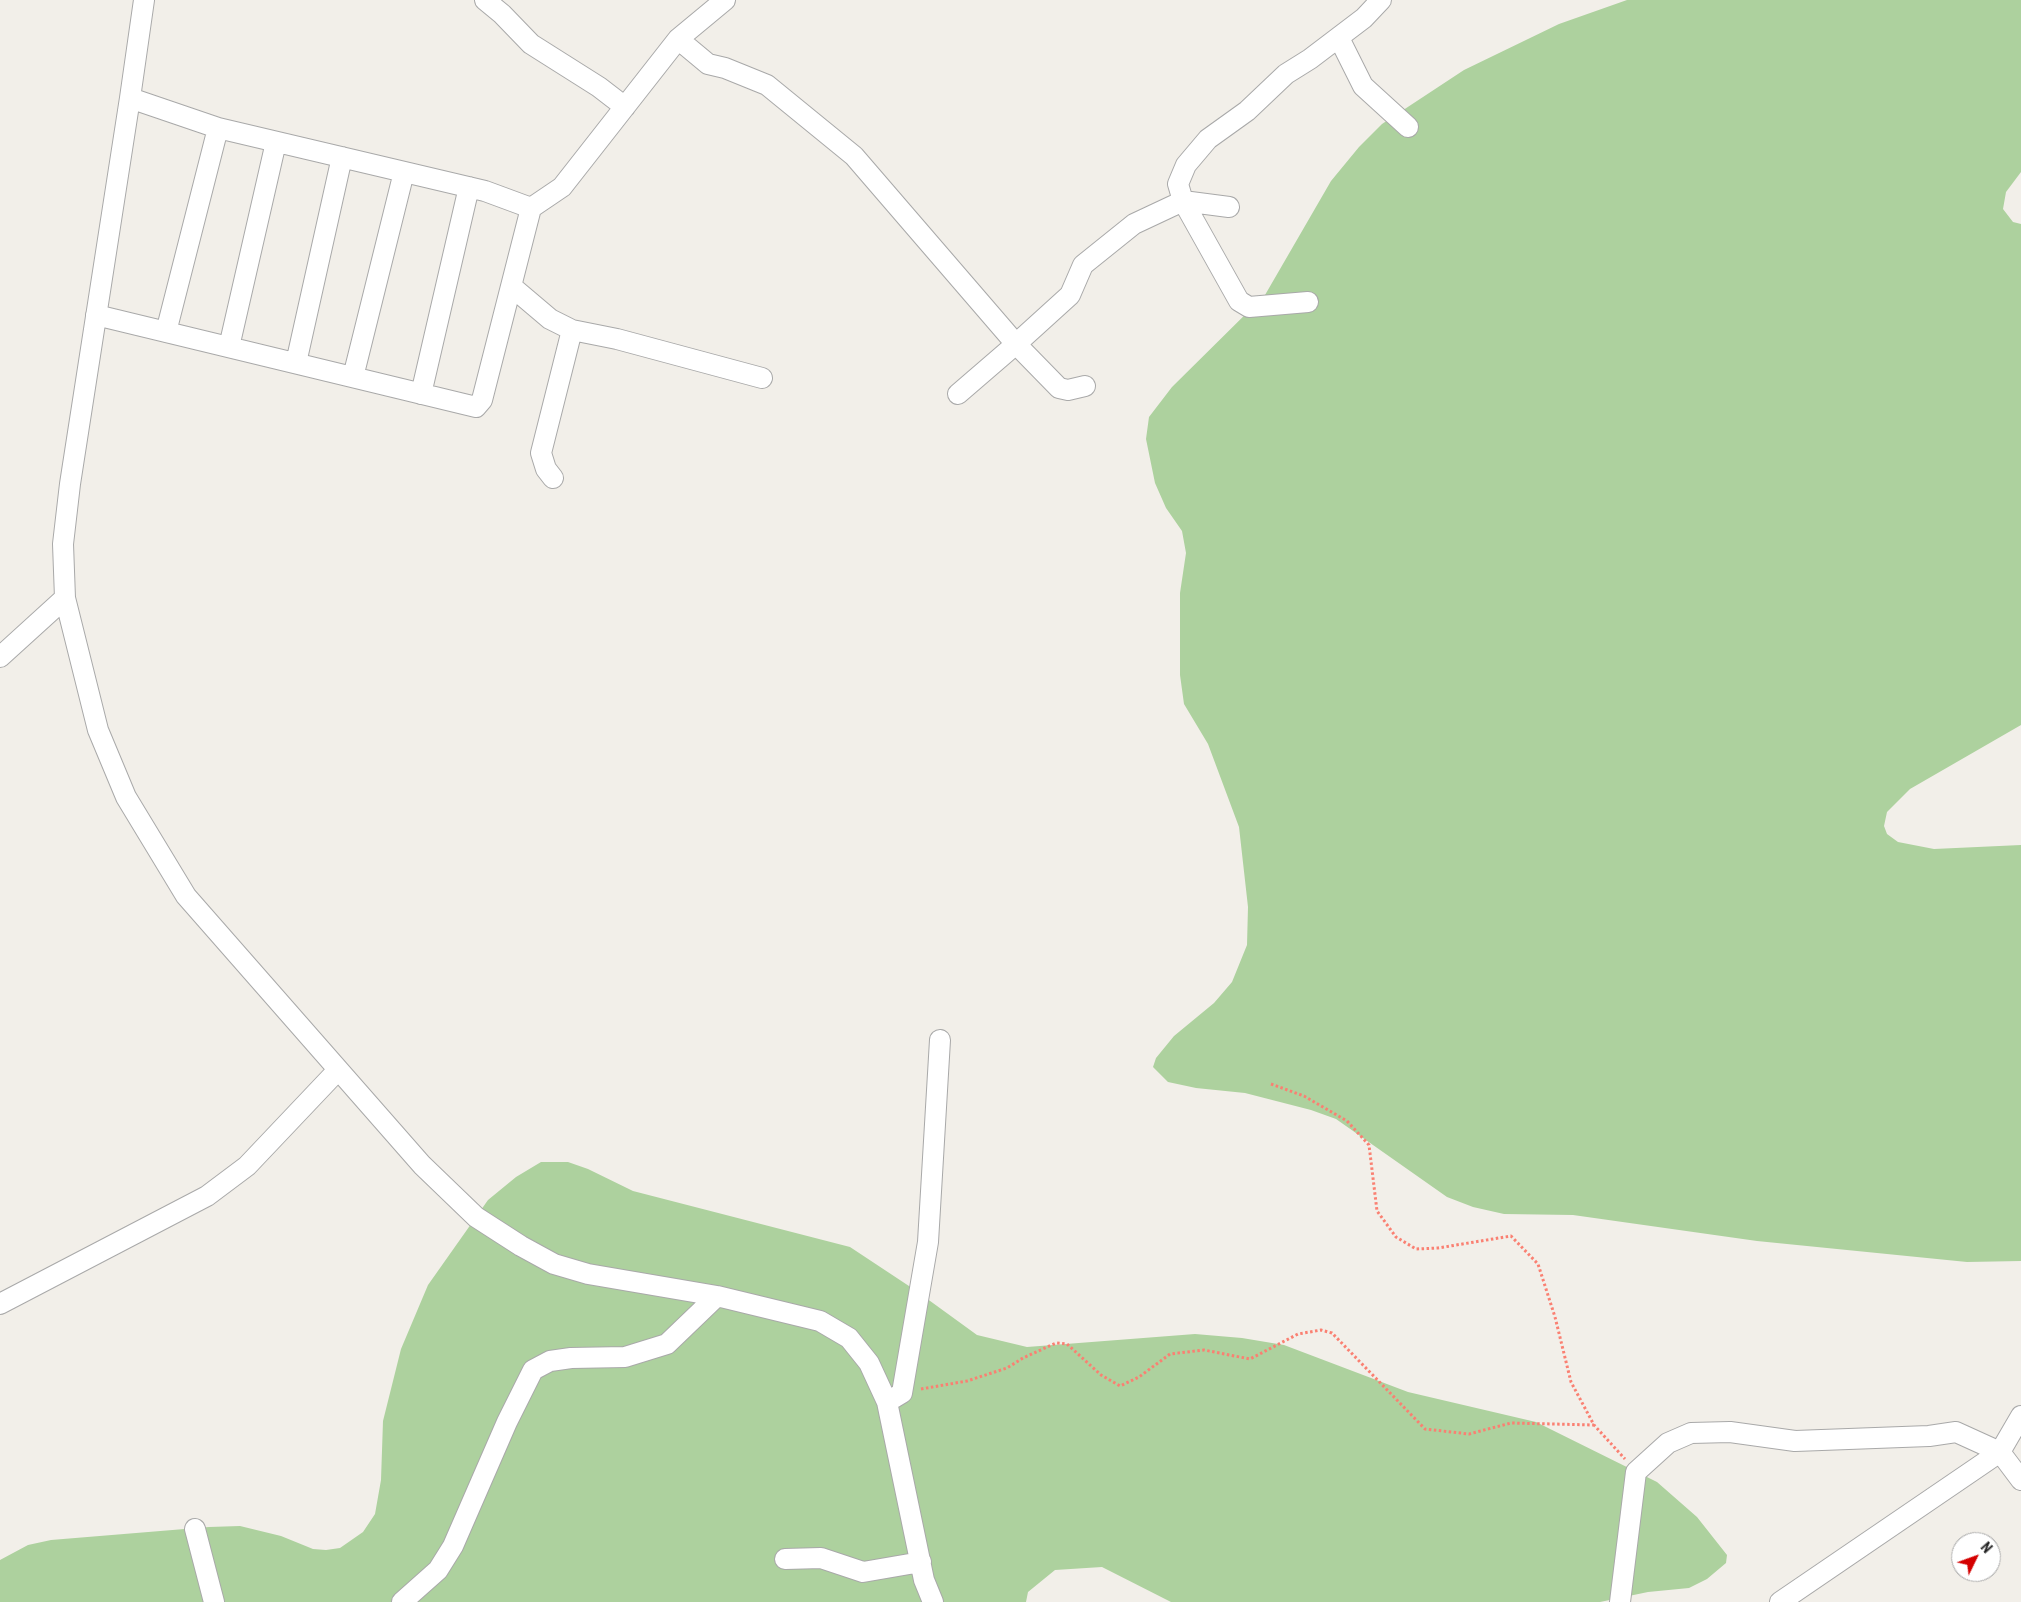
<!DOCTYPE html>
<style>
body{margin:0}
#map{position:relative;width:2021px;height:1602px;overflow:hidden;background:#f2efe9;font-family:"Roboto Condensed",sans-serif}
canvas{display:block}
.north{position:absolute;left:1951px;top:1532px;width:50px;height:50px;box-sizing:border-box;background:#fff;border:1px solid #a7a7a7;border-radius:50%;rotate:48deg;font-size:14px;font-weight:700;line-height:20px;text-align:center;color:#222}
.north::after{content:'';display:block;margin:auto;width:18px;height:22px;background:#d40000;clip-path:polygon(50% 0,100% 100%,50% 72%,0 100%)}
</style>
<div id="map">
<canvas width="2021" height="1602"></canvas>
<div class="north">N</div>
</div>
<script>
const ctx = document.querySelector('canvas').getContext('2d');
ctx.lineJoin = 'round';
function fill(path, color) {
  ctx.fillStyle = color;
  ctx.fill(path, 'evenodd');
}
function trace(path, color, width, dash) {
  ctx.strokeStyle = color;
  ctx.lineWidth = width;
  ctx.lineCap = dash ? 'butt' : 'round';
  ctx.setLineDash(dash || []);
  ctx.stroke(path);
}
fill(new Path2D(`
 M1627 0H2021V172L2006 192 2003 209 2013 222 2021 224V725L1910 789 1887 812 1884 826 1887 834 1898 842 1934 849 2021 845V1261L1967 1262 1757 1241 1573 1215 1504 1214 1473 1207 1447 1197 1336 1119 1311 1110 1245 1093 1196 1088 1168 1082 1153 1067 1156 1058 1174 1036 1214 1003 1232 982 1247 945 1248 907 1239 827 1208 744 1184 704 1180 675V593L1186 553 1182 531 1166 508 1155 483 1146 439 1149 417 1172 387 1265 295 1331 181 1359 147 1382 124 1464 70 1559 24Z
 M541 1162H568L588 1169 633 1191 850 1247 915 1290 977 1335 1027 1347 1195 1334 1242 1338 1284 1345 1408 1392 1536 1422 1657 1482 1697 1517 1727 1555 1726 1563 1707 1579 1689 1588 1648 1592 1600 1602H1171L1102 1567 1055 1570 1028 1592 1026 1602H0V1560L28 1545 51 1540 209 1527 240 1526 281 1536 313 1549 326 1550 340 1548 363 1532 375 1514 381 1480 383 1421 401 1349 428 1285 488 1200 516 1177Z`), '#add19e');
const minor = new Path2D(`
 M144 0 130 98 70 484 63 544 65 598 98 730 126 797 186 896 422 1165 476 1217 521 1246 554 1264 588 1274 717 1296 820 1321 849 1338 869 1363 887 1402 924 1580 933 1602
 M485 0 502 14 531 44 599 87 625 107
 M1339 38 1363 86 1408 127
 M678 39 708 64 725 68 767 85 854 156 1016 344 958 394
 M130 98 218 128 485 191 531 208
 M511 286 550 319 572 330 617 339 762 378
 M1308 302 1249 307 1239 301 1183 201 1178 184 1186 165 1208 139 1247 111 1286 74 1310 59 1364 18 1381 0
 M96 315 476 407 482 400 531 208 562 187 678 39 725 0
 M166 332 218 128
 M229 347 276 142
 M296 363 342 157
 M353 377 404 172
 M1085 386 1068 390 1059 388 1016 344 1070 295 1083 265 1134 224 1183 201 1229 207
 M421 394 469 187
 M553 478 546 469 541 453 572 330
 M0 657 65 598
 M0 1304 207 1196 247 1166 338 1070
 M887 1402 902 1393 928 1242 940 1040
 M195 1529 214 1602
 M785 1559 821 1558 863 1572 921 1562
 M402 1602 438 1570 453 1546 507 1422 533 1370 550 1361 571 1358 625 1357 667 1344 717 1296
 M1620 1602 1636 1472 1668 1443 1691 1433 1730 1432 1795 1441 1929 1436 1956 1432 2000 1452 2021 1480
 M1780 1602 2000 1452 2021 1416`);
trace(minor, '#a9a9a9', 22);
trace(new Path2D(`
 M1271 1084 1304 1096 1347 1121 1369 1145 1377 1211 1396 1237 1416 1249 1438 1248 1511 1236 1538 1264 1555 1317 1571 1382 1594 1425 1625 1459
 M921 1389 967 1381 1007 1368 1023 1358 1056 1343 1067 1344 1101 1375 1120 1386 1139 1377 1170 1354 1204 1350 1250 1359 1298 1334 1321 1330 1332 1333 1425 1429 1469 1434 1511 1423 1594 1425`), '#fa8072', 3, [2.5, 2.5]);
trace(minor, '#fff', 20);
</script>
